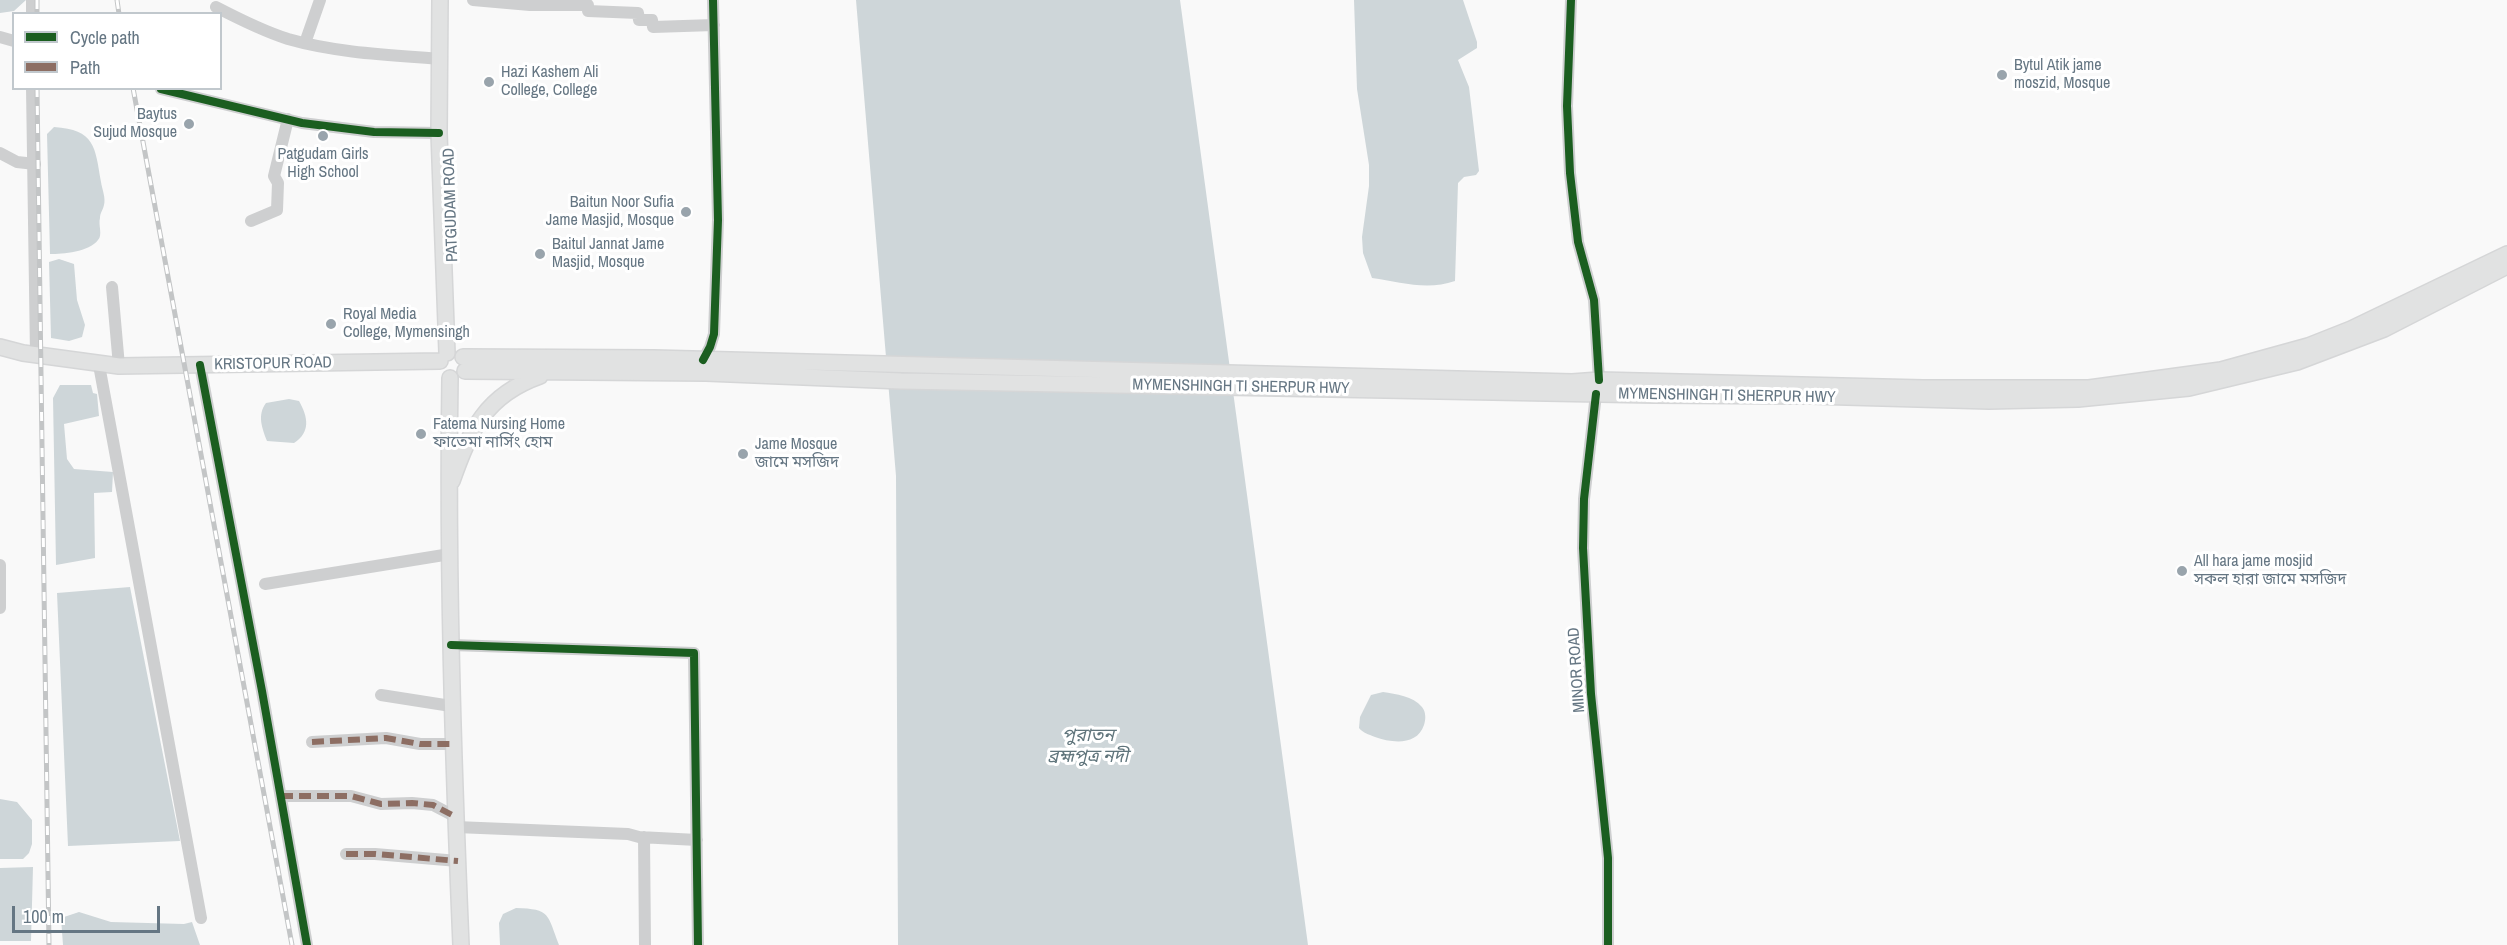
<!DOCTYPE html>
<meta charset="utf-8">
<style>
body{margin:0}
#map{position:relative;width:2507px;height:945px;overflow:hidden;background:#f9f9f9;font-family:"Archivo Narrow",sans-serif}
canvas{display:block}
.legend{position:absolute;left:12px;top:12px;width:210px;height:78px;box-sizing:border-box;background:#fff;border:2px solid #c1c8cd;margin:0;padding:8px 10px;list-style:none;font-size:18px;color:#657683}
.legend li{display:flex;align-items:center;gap:12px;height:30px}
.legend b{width:30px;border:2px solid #c1c8cd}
.scale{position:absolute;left:12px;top:906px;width:148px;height:27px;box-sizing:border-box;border:3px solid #657683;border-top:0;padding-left:8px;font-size:18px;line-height:21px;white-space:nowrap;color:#657683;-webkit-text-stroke:4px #fff;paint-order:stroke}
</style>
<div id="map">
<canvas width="2507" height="945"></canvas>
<ul class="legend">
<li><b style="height:8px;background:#1b5e20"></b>Cycle path</li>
<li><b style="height:8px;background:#8d6e63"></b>Path</li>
</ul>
<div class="scale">100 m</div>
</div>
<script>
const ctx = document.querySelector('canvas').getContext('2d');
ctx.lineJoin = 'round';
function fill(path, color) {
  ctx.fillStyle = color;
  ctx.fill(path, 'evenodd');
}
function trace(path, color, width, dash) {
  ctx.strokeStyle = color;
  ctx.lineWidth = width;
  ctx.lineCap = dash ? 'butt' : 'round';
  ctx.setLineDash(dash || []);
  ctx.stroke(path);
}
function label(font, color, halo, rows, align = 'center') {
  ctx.font = font + ' "Archivo Narrow","Noto Sans Bengali",sans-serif';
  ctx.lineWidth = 6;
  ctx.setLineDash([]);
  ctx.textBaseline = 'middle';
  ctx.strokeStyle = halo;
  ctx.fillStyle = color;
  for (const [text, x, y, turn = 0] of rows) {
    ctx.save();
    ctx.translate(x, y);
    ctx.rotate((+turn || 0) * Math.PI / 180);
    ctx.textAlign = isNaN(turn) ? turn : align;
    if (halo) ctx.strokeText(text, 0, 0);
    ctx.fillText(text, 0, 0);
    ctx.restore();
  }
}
fill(new Path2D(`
 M0 0H26L14 11 0 13Z
 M856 0H1180L1308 945H898L896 476Z
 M1354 0H1463L1477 42V48L1458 60 1469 87 1479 171 1476 175 1464 177 1458 183 1455 281C1427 291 1400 282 1372 278L1363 253 1362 237 1369 186V165L1357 89Z
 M54 127C95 130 95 146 101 182 102 189 106 198 104 205 103 210 100 213 100 218 98 225 103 235 98 240 89 252 63 254 50 254L47 134Z
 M59 259 74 264 77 300 85 325 82 337 69 341 51 338 49 262Z
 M60 385H91L93 393 97 394 99 416 64 424 67 459 74 469 113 472 112 492 94 493 95 558 56 565 53 398Z
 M289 399 299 401C308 417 311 432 294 443L267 441C262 428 257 415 266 403Z
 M130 587 180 841 68 846 57 593Z
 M1383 692C1396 694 1413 696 1422 707 1426 712 1426 719 1424 725 1417 746 1392 743 1375 737 1368 734 1363 733 1359 728L1360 717 1371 695Z
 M0 799 17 802 32 820V844L29 853 23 859H0Z
 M33 867 31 941H0V868Z
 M516 908C551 909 547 914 559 945H500L499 923 503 914Z
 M79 912 111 922 184 924 192 922 200 945H63L61 918Z`), '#ced6d9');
const major = new Path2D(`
 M440 0 439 133 447 353
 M0 347 23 353 119 366 440 361
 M463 357 654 358 1572 382 1599 380 1923 388H2089L2221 370 2308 346 2351 329 2507 254
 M465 371 706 373 901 381 1654 395 1811 396 1989 401 2078 399 2189 388 2297 362 2384 329 2507 266
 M450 378C447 567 453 756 461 945
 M452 481C470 430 486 395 540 376`);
trace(major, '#d5d6d7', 18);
trace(new Path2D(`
 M473 0 530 5H588V11L638 13 639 20H652L653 27 714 25
 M1571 0 1567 106 1570 173 1578 242 1594 300 1599 380
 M216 7C239 19 263 31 288 39 337 53 390 55 441 59
 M32 14V0
 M0 37 14 41
 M305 43 320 0
 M32 88 36 355
 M161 89 302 123 374 132 439 133
 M0 153 17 162 35 164
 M251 221 277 210 278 183 274 176 288 119
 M112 287 119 366
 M703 360 710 347 714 334 718 220 713 0
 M99 365 201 918
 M200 365 262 691 307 945
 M1596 394 1584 499 1583 548 1591 694 1608 858V945
 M0 565V608
 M265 584 450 554
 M451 645 694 653 698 945
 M381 695 451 706
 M312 742 386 738 420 744H453
 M281 796H351L381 804 412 803 433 805 456 817
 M456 827 628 834 639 837 697 840
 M644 837 645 945
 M346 854H375L458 861`), '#cecfd0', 12);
trace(major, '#e1e2e2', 15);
const rail = new Path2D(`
 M37 0V14
 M117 0 119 14
 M37 88 49 945
 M133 88 292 945`);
trace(rail, '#c3c5c6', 5);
trace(rail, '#fff', 3, [9]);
trace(new Path2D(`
 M312 742 386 738 420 744H453
 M281 796H351L381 804 412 803 433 805 456 817
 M346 854H375L458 861`), '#8d6e63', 6, [12, 6]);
trace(new Path2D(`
 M1571 0 1567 106 1570 173 1578 242 1594 300 1599 380
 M161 89 302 123 374 132 439 133
 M703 360 710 347 714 334 718 220 713 0
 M200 365 262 691 307 945
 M1596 394 1584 499 1583 548 1591 694 1608 858V945
 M451 645 694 653 698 945`), '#1b5e20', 8);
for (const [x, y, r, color] of [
 [2002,75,6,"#99a4ac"],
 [489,82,6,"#99a4ac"],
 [189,124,6,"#99a4ac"],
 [323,136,6,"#99a4ac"],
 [686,212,6,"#99a4ac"],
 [540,254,6,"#99a4ac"],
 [331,324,6,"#99a4ac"],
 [421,434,6,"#99a4ac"],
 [743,454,6,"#99a4ac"],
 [2182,571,6,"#99a4ac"]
]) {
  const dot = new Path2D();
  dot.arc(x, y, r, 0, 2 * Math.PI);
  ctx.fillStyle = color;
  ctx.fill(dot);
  trace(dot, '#fff', 2);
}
label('16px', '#657683', '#fff', [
 ["Bytul Atik jame",2014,66],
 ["moszid, Mosque",2014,84],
 ["Hazi Kashem Ali",501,73],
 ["College, College",501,91],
 ["Baytus",177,115,"right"],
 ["Sujud Mosque",177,133,"right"],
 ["Patgudam Girls",323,155,"center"],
 ["High School",323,173,"center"],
 ["Baitun Noor Sufia",674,203,"right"],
 ["Jame Masjid, Mosque",674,221,"right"],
 ["Baitul Jannat Jame",552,245],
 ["Masjid, Mosque",552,263],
 ["Royal Media",343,315],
 ["College, Mymensingh",343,333],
 ["Fatema Nursing Home",433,425],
 ["ফাতেমা নার্সিং হোম",433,443],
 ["Jame Mosque",755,445],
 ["জামে মসজিদ",755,463],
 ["All hara jame mosjid",2194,562],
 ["সকল হারা জামে মসজিদ",2194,580]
], 'left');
label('16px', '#657683', '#fff', [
 ["PATGUDAM ROAD",451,205,-92],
 ["KRISTOPUR ROAD",273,364,-1],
 ["MYMENSHINGH TI SHERPUR HWY",1241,387,1],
 ["MYMENSHINGH TI SHERPUR HWY",1727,396,1],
 ["MINOR ROAD",1577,670,-94]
]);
label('italic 18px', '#60757c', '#fff', [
 ["পুরাতন",1088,736],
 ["ব্রহ্মপুত্র নদী",1088,757]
]);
</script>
